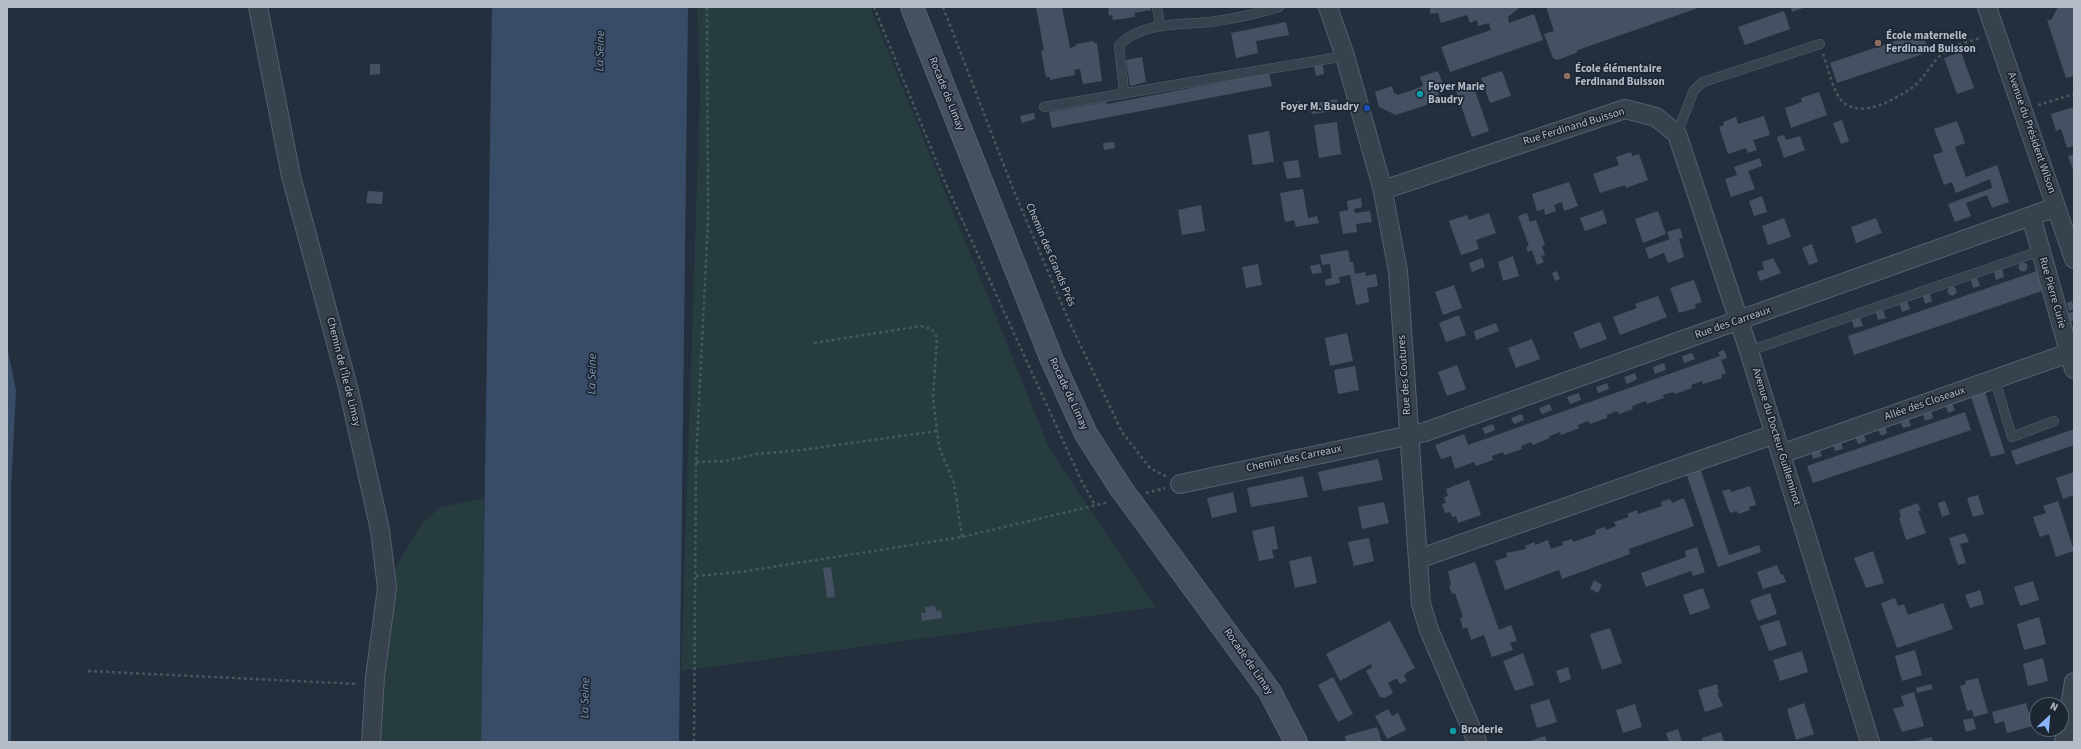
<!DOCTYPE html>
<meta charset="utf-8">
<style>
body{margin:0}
#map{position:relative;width:2081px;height:749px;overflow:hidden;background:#242f3e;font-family:"Source Sans 3",sans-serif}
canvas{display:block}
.frame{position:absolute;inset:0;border:8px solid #b4bcc9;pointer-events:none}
.north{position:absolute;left:2029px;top:697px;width:40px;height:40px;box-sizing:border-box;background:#1d2633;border:1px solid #59626f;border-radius:50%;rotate:26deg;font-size:11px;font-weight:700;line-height:16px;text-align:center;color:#b4bcc9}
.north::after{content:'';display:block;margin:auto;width:14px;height:18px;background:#8ab4f8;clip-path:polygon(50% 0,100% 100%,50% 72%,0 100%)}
</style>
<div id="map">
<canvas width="2081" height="749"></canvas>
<div class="frame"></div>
<div class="north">N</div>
</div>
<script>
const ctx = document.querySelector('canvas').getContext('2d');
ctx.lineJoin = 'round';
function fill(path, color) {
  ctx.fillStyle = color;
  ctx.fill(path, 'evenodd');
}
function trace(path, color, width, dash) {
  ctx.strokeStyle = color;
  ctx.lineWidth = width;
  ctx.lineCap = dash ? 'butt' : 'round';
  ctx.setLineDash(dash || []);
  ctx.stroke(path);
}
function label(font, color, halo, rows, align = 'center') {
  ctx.font = font + ' "Source Sans 3",sans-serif';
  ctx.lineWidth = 3.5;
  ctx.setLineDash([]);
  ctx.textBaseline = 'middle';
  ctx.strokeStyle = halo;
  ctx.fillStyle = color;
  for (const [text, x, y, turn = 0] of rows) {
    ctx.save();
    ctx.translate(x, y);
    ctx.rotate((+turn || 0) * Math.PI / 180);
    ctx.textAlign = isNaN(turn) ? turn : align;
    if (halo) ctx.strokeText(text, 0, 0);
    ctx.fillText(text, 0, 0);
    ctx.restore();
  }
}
fill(new Path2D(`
 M697 7H870L1050 450 1156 607 681 671 700 92Z
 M484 498 481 742H378L391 576 422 523 441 507Z`), '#263c3f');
fill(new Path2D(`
 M492 7H688L679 742H481Z
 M7 346 16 390 11 489V742H7Z`), '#394c67');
fill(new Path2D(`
 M1036 7H1062L1070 48 1076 46V44L1094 41V43H1097L1102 81 1083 84 1080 69 1074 70 1075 75 1050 80V77H1046L1041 51 1044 50Z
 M1108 7H1150L1151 10 1134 13 1135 17 1113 20 1112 15 1109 16Z
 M1430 7H1520L1508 17 1509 23 1534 14 1543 40 1450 72 1441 47 1491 30 1489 23 1478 26 1477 20 1470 23 1467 15 1441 23 1438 13 1430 14Z
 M1546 7H1701L1578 50 1576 53 1557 60 1553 58 1544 34 1554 31Z
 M1791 7H1803V8L1792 12Z
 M2058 7H2074V76L2066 78 2047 20H2051Z
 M1784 11 1790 29 1745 45 1738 27Z
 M1286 22 1289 35 1256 41 1258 53 1236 58 1231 33Z
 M1922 32 1929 52 1837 83 1830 63Z
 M1961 52 1974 88 1957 94 1944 58Z
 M1142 57 1146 82 1130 86 1126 60Z
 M370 64H380V74L370 75Z
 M1323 65 1324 74 1316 76 1314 66Z
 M1438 71 1443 84 1435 102 1396 115 1379 107 1375 92 1392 86 1394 93 1398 95 1421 87 1423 85 1420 77Z
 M1502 71 1511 96 1490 103 1481 78Z
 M1269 73 1272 86 1052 128 1049 112 1106 102 1107 104Z
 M1473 85 1489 131 1472 137 1456 91Z
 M1819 92 1827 115 1791 128 1785 108 1802 102 1801 98Z
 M1337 99 1339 110 1313 114 1309 111 1310 104Z
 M1300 101V107L1287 109 1286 104Z
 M2074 107 2073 115 2074 146 2067 148 2061 129 2056 131 2051 114Z
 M1034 113 1035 119 1022 123 1020 116Z
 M1764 116 1770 135 1753 140 1757 150 1748 153 1746 148 1728 154 1719 127 1724 125 1723 122 1736 117 1738 124Z
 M1842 120 1849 141 1841 144 1833 123Z
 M1957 121 1965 143 1955 147 1966 177 1997 165 2009 202 1992 208 1987 195 1966 203 1971 216 1955 222 1948 204 1992 188 1990 179 1956 193 1952 182 1944 185 1933 155 1943 152 1934 129Z
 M1337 122 1341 154 1319 158 1314 125Z
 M1269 131 1274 162 1253 165 1248 135Z
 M1784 135 1786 140 1800 136 1805 150 1784 158 1777 137Z
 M1114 142 1115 148 1104 150 1103 143Z
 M1631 152 1632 156 1639 154 1648 180 1626 188 1625 185 1600 193 1593 174 1619 165 1616 157Z
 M2074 154V173L2068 156Z
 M1760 158 1762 166 1748 171 1755 189 1731 197 1725 179 1737 175 1734 167Z
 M1298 160 1301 177 1287 179 1283 162Z
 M1569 182 1578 206 1564 211 1562 202 1554 205 1556 211 1545 215 1544 209 1537 211 1532 194Z
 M1303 189 1308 218 1317 216 1319 223 1296 227 1294 220 1285 222 1280 193Z
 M368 191 383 192 382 204 366 203Z
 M1762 196 1767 212 1754 216 1749 201Z
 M1361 198 1362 207 1354 209 1355 213 1370 211 1372 222 1356 224 1357 232 1343 234 1339 212 1348 210 1347 201Z
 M1201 205 1205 231 1182 235 1178 210Z
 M1603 210 1607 223 1585 231 1580 218Z
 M1658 211 1666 234 1643 243 1635 219Z
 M1489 213 1496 233 1476 240 1479 249 1461 255 1449 221 1467 215 1469 220Z
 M1527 213 1530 222 1536 220 1545 245 1542 246 1545 255 1541 256 1544 262 1537 265 1532 250 1528 252 1526 247 1529 246 1518 216Z
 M1784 218 1791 237 1768 245 1762 226Z
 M1876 218 1882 233 1856 243 1851 227Z
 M1680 228 1683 238 1679 239 1684 257 1668 263 1664 253 1649 259 1645 248 1670 239 1667 232Z
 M1812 244 1818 262 1809 265 1802 248Z
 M1348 250 1350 262H1353L1355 274 1365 272 1366 276 1376 274 1378 286 1367 288 1369 302 1356 305 1350 275 1339 277 1340 283 1326 286 1325 280 1332 278 1330 264 1322 265 1320 255Z
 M1513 256 1519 276 1503 281 1498 262Z
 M1482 258 1485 267 1472 272 1469 263Z
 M1773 258 1781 273 1760 281 1757 272 1764 269 1762 262Z
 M2018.5 267a4.5 4.5 0 1 1 9 0a4.5 4.5 0 1 1-9 0Z
 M1258 264 1262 285 1246 288 1242 267Z
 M1320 264 1322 273 1312 274 1310 266Z
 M2002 269 2004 277 1996 280 1994 272Z
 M1557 271 1560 279 1555 281 1552 273Z
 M2037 271 2045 290 1854 355 1848 336Z
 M1977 278 1980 286 1973 288 1971 280Z
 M1694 280 1702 302 1695 304 1696 308 1679 313 1670 288Z
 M1454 285 1462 308 1443 315 1435 292Z
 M1947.5 291a4.5 4.5 0 1 1 9 0a4.5 4.5 0 1 1-9 0Z
 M1930 294 1932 301 1925 304 1923 296Z
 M1658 296 1667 317 1620 335 1613 317 1637 308 1635 304Z
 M1907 301 1910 309 1902 312 1900 304Z
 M2072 301 2074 309 2069 311 2067 303Z
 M1883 310 1886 318 1878 320 1876 312Z
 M2074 311V320L2066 323 2064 315Z
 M1459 315 1466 335 1446 342 1439 323Z
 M1860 318 1863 326 1854 328 1852 320Z
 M1600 322 1607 339 1580 349 1573 332Z
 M1496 323 1499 331 1476 340 1474 331Z
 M1347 333 1353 361 1330 366 1325 338Z
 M1532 339 1540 359 1516 368 1508 348Z
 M1724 350 1727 358 1721 360 1726 373 1721 375 1722 378 1703 384 1702 381 1691 385 1692 388 1675 394 1673 392 1663 395 1664 398 1647 404 1646 401 1632 406 1633 409 1619 414 1617 411 1607 415V418L1590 424 1588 421 1578 425 1579 428 1561 435 1560 432 1555 434 1549 436 1550 438 1533 445 1531 442 1521 446 1522 449 1504 455 1503 452 1492 456 1493 460 1476 466 1474 462 1455 469 1451 456 1441 459 1435 445 1464 434 1468 445 1720 356 1718 352Z
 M1692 353 1695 359 1684 363 1682 356Z
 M1664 363 1666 370 1655 374 1653 367Z
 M1457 365 1466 389 1447 396 1438 372Z
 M1355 366 1359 390 1338 394 1334 370Z
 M1635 373 1637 379 1627 384 1624 377Z
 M1607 383 1609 389 1598 393 1596 387Z
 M1985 392 2005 453 1991 457 1971 397Z
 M1579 393 1581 400 1570 404 1567 397Z
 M1952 403 1955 410 1948 413 1946 405Z
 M1550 404 1552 410 1542 414 1539 408Z
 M1931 410 1933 418 1925 421 1923 413Z
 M1965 412 1971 430 1813 483 1807 466Z
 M1522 414 1524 420 1514 424 1511 418Z
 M1908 418 1911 426 1903 428 1900 421Z
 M1493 424 1495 430 1485 434 1482 428Z
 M1885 426 1887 433 1881 436 1878 428Z
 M2074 429V445L2016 465 2011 451Z
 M1863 433 1866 441 1858 444 1855 436Z
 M1841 441 1843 449 1835 451 1833 443Z
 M1819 448 1822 456 1813 459 1811 451Z
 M1378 459 1383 480 1323 491 1318 472Z
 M1700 468 1729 555 1759 545 1761 552 1718 567 1686 473Z
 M2074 472V495L2063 499 2056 478Z
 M1303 476 1308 497 1251 507 1247 488Z
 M1469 480 1481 515 1458 523 1456 516 1452 517 1450 512 1445 513 1442 504 1446 503 1444 497 1448 496 1446 489Z
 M1750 486 1756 505 1749 507 1750 510 1738 514 1737 511 1730 513 1722 491 1730 489 1731 492Z
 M1233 492 1237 512 1212 518 1207 498Z
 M1978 495 1984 514 1973 517 1967 498Z
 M1684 498 1694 526 1629 549 1630 554 1562 579 1559 570 1505 590 1495 561 1507 557 1506 553 1526 549 1525 546 1534 542 1535 545 1548 540 1551 549 1563 545 1562 542 1572 539 1573 542 1596 534 1595 530 1605 527 1606 530 1616 526 1614 522 1629 517 1627 514 1637 510 1638 514 1662 506 1661 502 1670 499 1672 503Z
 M1945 501 1950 514 1942 517 1938 503Z
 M2058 501 2074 551 2056 557 2049 534 2040 537 2033 517 2046 513 2043 506Z
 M1384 502 1389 523 1362 529 1358 507Z
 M1918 503 1921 511H1918L1926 533 1906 540 1899 518 1901 517 1899 510Z
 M1274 526 1278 549 1272 550 1274 558 1259 561 1252 531Z
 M1965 533 1969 542 1960 544 1966 563 1958 565 1949 538Z
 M1369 538 1374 561 1354 566 1348 542Z
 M1697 547 1705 572 1693 576 1691 571 1646 587 1641 573 1686 557 1685 551Z
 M1873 551 1884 583 1866 588 1854 558Z
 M1311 556 1317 583 1295 588 1289 561Z
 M1475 562 1499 630 1511 625 1517 641 1510 643 1513 650 1492 657 1484 635 1471 640 1467 627 1463 629 1460 618 1463 617 1455 593 1452 594 1449 586 1451 585 1448 571Z
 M1777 565 1781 575 1783 574 1786 582 1763 589 1757 572Z
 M831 567 835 597 827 598 823 568Z
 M1594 580 1602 585 1598 593 1590 589Z
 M2033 581 2039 600 2020 606 2014 587Z
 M1703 588 1710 608 1690 615 1683 595Z
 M1980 590 1984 604 1970 608 1965 595Z
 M1770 593 1777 614 1758 621 1750 600Z
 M1895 598 1898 606 1904 604 1908 615 1943 603 1953 629 1897 648 1881 603Z
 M935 606 936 611 941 610 942 618 922 621 921 613H926L925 607Z
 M2039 617 2046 644 2024 650 2017 624Z
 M1779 620 1787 645 1769 651 1760 626Z
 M1390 621 1415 668 1406 673 1404 676 1407 681 1400 684 1397 679H1395L1388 683 1393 693 1385 698 1380 697 1366 671 1372 667 1371 664 1340 681 1326 654Z
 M1610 628 1622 663 1602 670 1590 634Z
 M1915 650 1922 675 1902 681 1895 656Z
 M1802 651 1808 672 1780 681 1773 660Z
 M1523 653 1534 685 1515 691 1503 661Z
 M2043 658 2048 681 2028 686 2023 664Z
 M1568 667 1571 679 1560 683 1556 671Z
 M1333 677 1353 714 1338 722 1318 685Z
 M1978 678 1988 713 1974 717 1972 710 1967 711 1960 686 1966 684 1965 681Z
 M1717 684 1719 693H1717L1723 706 1705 712 1698 690Z
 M1931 684 1933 689 1917 693 1916 688Z
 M1914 692 1924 726 1902 732 1893 709 1904 706 1901 696Z
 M1549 699 1557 722 1537 728 1530 705Z
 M1804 703 1814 734 1796 740 1787 709Z
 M2026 703 2033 726 2007 733 2004 721 1995 724 1992 712Z
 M1635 704 1642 727 1623 733 1616 710Z
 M1388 709 1392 716 1398 713 1406 730 1387 739 1375 716Z
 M1973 718 1976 729 1966 732 1963 720Z
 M1454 726 1457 734 1452 735 1449 728Z
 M1377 727 1382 742H1346L1345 736Z
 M1678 729 1682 742H1669L1666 733Z
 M1721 732 1724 742H1703L1702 738Z
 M1545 736 1547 742H1527Z
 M1932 737 1933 742H1916V741Z`), '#455162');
const lane = new Path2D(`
 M1157 7 1160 25
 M1124 92 1119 45C1143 22 1179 25 1210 22 1233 19 1256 14 1279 7
 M1044 107 1345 56
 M1677 134 1694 90 1703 82 1820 44
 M1749 351 2040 251
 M1995 380 2012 437 2054 421`);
const street = new Path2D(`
 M258 7 291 176 348 387 380 530 387 588 375 677 371 742
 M1328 7 1345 56 1382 187 1398 271 1421 604 1429 630 1477 742
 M1987 7 2074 259
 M1383 190 1625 109 1656 117 1677 134 1749 351 1870 742
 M2031 216 2074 369
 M1781 454 2069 353
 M1180 484 1425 432 2056 207
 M1418 559 1775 434
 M2064 742 2074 682`);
const secondary = new Path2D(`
 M912 7 1052 360 1086 434 1120 487 1270 692 1296 742`);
trace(lane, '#565f6c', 10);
trace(street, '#565f6c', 20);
trace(secondary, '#565f6c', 24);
trace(new Path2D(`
 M874 7 944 180 1081 480 1095 505
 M943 7 1013 189 1069 321 1122 432 1150 468 1167 477
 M1823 54C1828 67 1833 93 1843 102 1862 119 1896 99 1913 87 1926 77 1932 60 1946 51 1956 44 1969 42 1980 38
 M2038 105 2074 94
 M814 343 921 326 932 329 937 338 933 398 939 447 954 483 962 537
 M696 462 725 461 757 454 802 450 937 431
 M1146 493 1165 488
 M696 576 740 572 962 537 1109 502
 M88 671 358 684
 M694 742 696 462 708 222 707 7`), '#44595c', 2.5, [3, 3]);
trace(lane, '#38414e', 9);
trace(street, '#38414e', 18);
trace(secondary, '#465061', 22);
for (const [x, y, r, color] of [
 [1878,43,4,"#8d6e63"],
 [1567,76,4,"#8d6e63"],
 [1420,94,4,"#0f9aa8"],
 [1367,108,4,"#1a4fb4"],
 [1453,731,4,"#0f9aa8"]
]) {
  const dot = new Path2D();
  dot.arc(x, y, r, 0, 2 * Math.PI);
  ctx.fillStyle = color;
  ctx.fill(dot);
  trace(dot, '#1d2633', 1.5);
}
label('bold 11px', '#b4bcc9', '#1d2633', [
 ["École maternelle",1886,37],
 ["Ferdinand Buisson",1886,50],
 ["École élémentaire",1575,70],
 ["Ferdinand Buisson",1575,83],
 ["Foyer Marie",1428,88],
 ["Baudry",1428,101],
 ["Foyer M. Baudry",1359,108,"right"],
 ["Broderie",1461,731]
], 'left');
label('11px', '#b4bcc9', '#1d2633', [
 ["Rocade de Limay",946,94,68],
 ["Rue Ferdinand Buisson",1574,127,-17],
 ["Avenue du Président Wilson",2031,133,71],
 ["Chemin des Grands Prés",1050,255,67],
 ["Rue Pierre Curie",2052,293,74],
 ["Rue des Carreaux",1733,323,-19],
 ["Chemin de l'Île de Limay",343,372,76],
 ["Rue des Coutures",1405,375,-94],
 ["Rocade de Limay",1068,394,65],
 ["Allée des Closeaux",1925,404,-19],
 ["Avenue du Docteur Guilleminot",1776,437,73],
 ["Chemin des Carreaux",1294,459,-12],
 ["Rocade de Limay",1248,662,55]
]);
label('italic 12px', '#7c92b1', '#1d2633', [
 ["La Seine",601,51,-89],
 ["La Seine",593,374,-89],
 ["La Seine",586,698,-89]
]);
</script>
